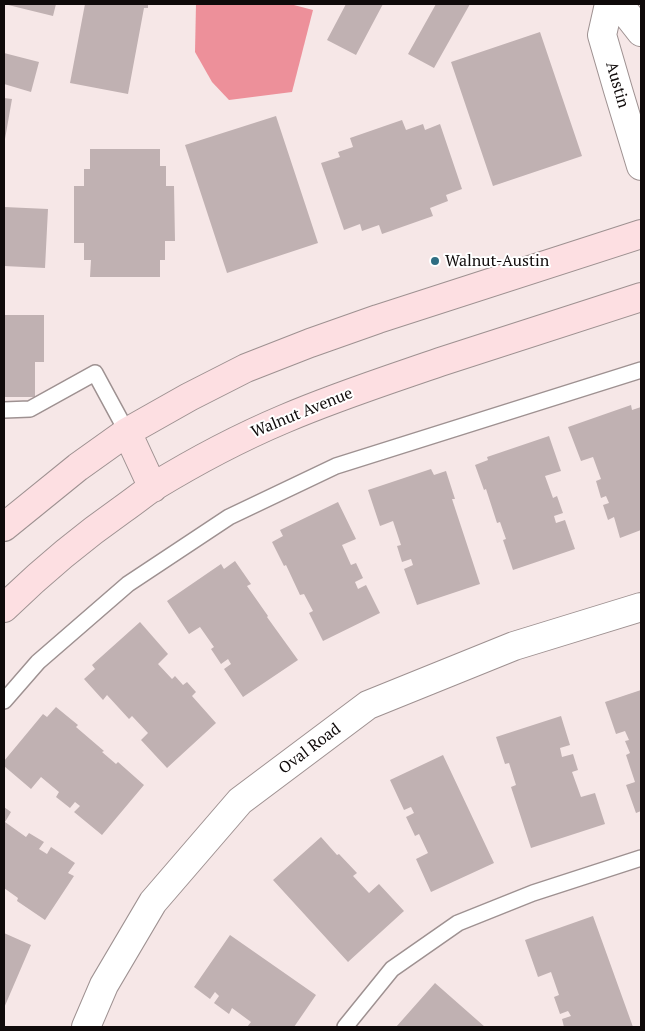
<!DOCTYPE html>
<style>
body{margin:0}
#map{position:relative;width:645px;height:1031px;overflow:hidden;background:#f6e7e7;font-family:"PT Serif",serif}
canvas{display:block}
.frame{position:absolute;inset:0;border:5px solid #0f0a0a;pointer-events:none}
</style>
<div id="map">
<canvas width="645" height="1031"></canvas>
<div class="frame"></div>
</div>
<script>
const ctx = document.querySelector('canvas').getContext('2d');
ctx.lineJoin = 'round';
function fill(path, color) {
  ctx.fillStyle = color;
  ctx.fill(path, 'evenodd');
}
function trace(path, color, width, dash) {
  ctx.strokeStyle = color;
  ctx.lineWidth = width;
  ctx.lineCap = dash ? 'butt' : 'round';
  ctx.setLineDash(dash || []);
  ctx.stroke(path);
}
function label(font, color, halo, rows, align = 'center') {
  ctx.font = font + ' "PT Serif",serif';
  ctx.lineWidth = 4;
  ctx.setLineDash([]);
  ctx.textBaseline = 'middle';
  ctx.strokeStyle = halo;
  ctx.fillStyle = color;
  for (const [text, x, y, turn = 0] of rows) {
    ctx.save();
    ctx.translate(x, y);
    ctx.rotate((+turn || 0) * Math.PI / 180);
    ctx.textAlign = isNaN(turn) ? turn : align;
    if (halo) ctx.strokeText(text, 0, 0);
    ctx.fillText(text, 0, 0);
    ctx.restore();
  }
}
fill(new Path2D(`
 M196 4H290L313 10 292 92 229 100 212 82 195 52Z`), '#ed909a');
fill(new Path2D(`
 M4 4H56L53 16Z
 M85 4H148V8H144L128 94 70 83Z
 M346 4H383L356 55 327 40Z
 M436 4H470L434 68 408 54Z
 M540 32 582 156 493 186 451 62Z
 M4 53 39 62 31 92 4 84Z
 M4 98 12 99 5 139H4Z
 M276 116 318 243 227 273 185 145Z
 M402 120 406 130 423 124 425 130 440 124 462 189 446 195 448 201 430 208 433 216 382 234 379 225 362 231 360 224 344 230 321 163 340 157 338 152 353 147 350 138Z
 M90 149H160V166H166V186H174L175 241H165V260H160V277H90L91 260H84V243H74V186H84V169H90Z
 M4 207 48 209 45 268 4 266Z
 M4 315H44V362H35V397H4Z
 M631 405 632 410 641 407V530L620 538 614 517 608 520 603 505 609 503 606 496 601 498 596 481 601 479 593 457 581 461 568 427Z
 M549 436 561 471 545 476 553 498 557 496 563 513 554 516 556 523 565 520 575 549 513 570 503 540 506 539 500 522 497 523 486 489 484 490 475 465 488 460 487 457Z
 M431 469 434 475 446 471 455 499H452L480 584 417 605 404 569 413 565 411 559 402 562 397 546 401 545 393 521 380 526 368 490Z
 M338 502 356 539 342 545 351 565 356 563 363 578 355 582 358 589 366 585 380 613 323 641 309 613 313 611 304 594 300 595 286 565 284 566 272 542 283 536 280 530Z
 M235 561 251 584 247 586 268 616 267 617 298 660 243 697 224 669 231 664 228 659 221 664 211 649 214 647 200 627 189 634 167 601 221 564 224 569Z
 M140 622 168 654 158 664 172 679 175 676 183 685 187 682 196 692 192 696 216 723 167 768 141 740 148 733 132 716 129 719 107 695 103 700 84 679 95 669 92 665Z
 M641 690V811L636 813 626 785 635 782 626 755 630 753 625 741 629 740 625 731 616 734 605 702Z
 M56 707 78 725 76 727 104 751 102 752 116 764 118 762 144 785 102 835 74 812 80 806 75 802 70 808 56 797 59 792 41 777 31 789 4 766V761L43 714 47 717Z
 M561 716 570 745 560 748 562 757 573 754 578 770 572 772 581 797 595 793 605 824 531 848 511 787 516 785 509 763 505 764 496 737Z
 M443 755 494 863 431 892 416 859 428 853 419 834 415 836 406 817 414 813 411 807 404 810 390 780Z
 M4 807 11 812 5 822 26 837 29 833 44 842 39 849 47 854 51 847 75 863 68 873 74 876 45 920 17 901 18 898 4 888Z
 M321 837 337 855 339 854 357 873 353 876 369 893 379 884 404 911 348 962 273 880Z
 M593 916 633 1027H564L562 1019 571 1016 568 1011 560 1014 554 997 559 995 551 972 538 977 525 940Z
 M4 933 31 945 4 1008Z
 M230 935 316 995 294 1027H247L251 1022 232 1008 229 1014 214 1003 219 996 215 992 210 999 194 987Z
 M435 983 485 1027H396Z`), '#c0b1b2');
const service = new Path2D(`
 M4 410 30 409 95 373 127 432
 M4 701 38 662 128 584 229 517 336 466 641 370
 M345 1027 392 969 458 923 533 893 641 858`);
const minor = new Path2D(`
 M609 4 602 35 618 90 641 166
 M619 4 641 32
 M86 1027 104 985 153 902 240 801 368 705 514 646 641 607`);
const secondary = new Path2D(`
 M127 432 153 488
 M4 527 78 467 127 432 189 397 246 368 310 343 378 319 641 234
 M4 608C41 572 80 539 123 509 133 502 143 494 153 487 194 462 239 438 284 419 335 397 388 380 440 362 507 340 574 318 641 297`);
trace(service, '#9e9191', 18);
trace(minor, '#9e9191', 30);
trace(secondary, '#9e9191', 30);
trace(service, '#fff', 15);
trace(minor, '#fff', 28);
trace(secondary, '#fddfe2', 28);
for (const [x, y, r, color] of [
 [435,261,5,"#2f6e83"]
]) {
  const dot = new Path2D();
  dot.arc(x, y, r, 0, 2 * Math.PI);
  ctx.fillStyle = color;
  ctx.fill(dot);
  trace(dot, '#fff', 2);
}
label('16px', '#0f0a0a', '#fff', [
 ["Austin",617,85,74],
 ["Walnut Avenue",302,413,-22],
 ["Oval Road",310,749,-37]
]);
label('16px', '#0f0a0a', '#fff', [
 ["Walnut-Austin",445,261]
], 'left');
</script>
